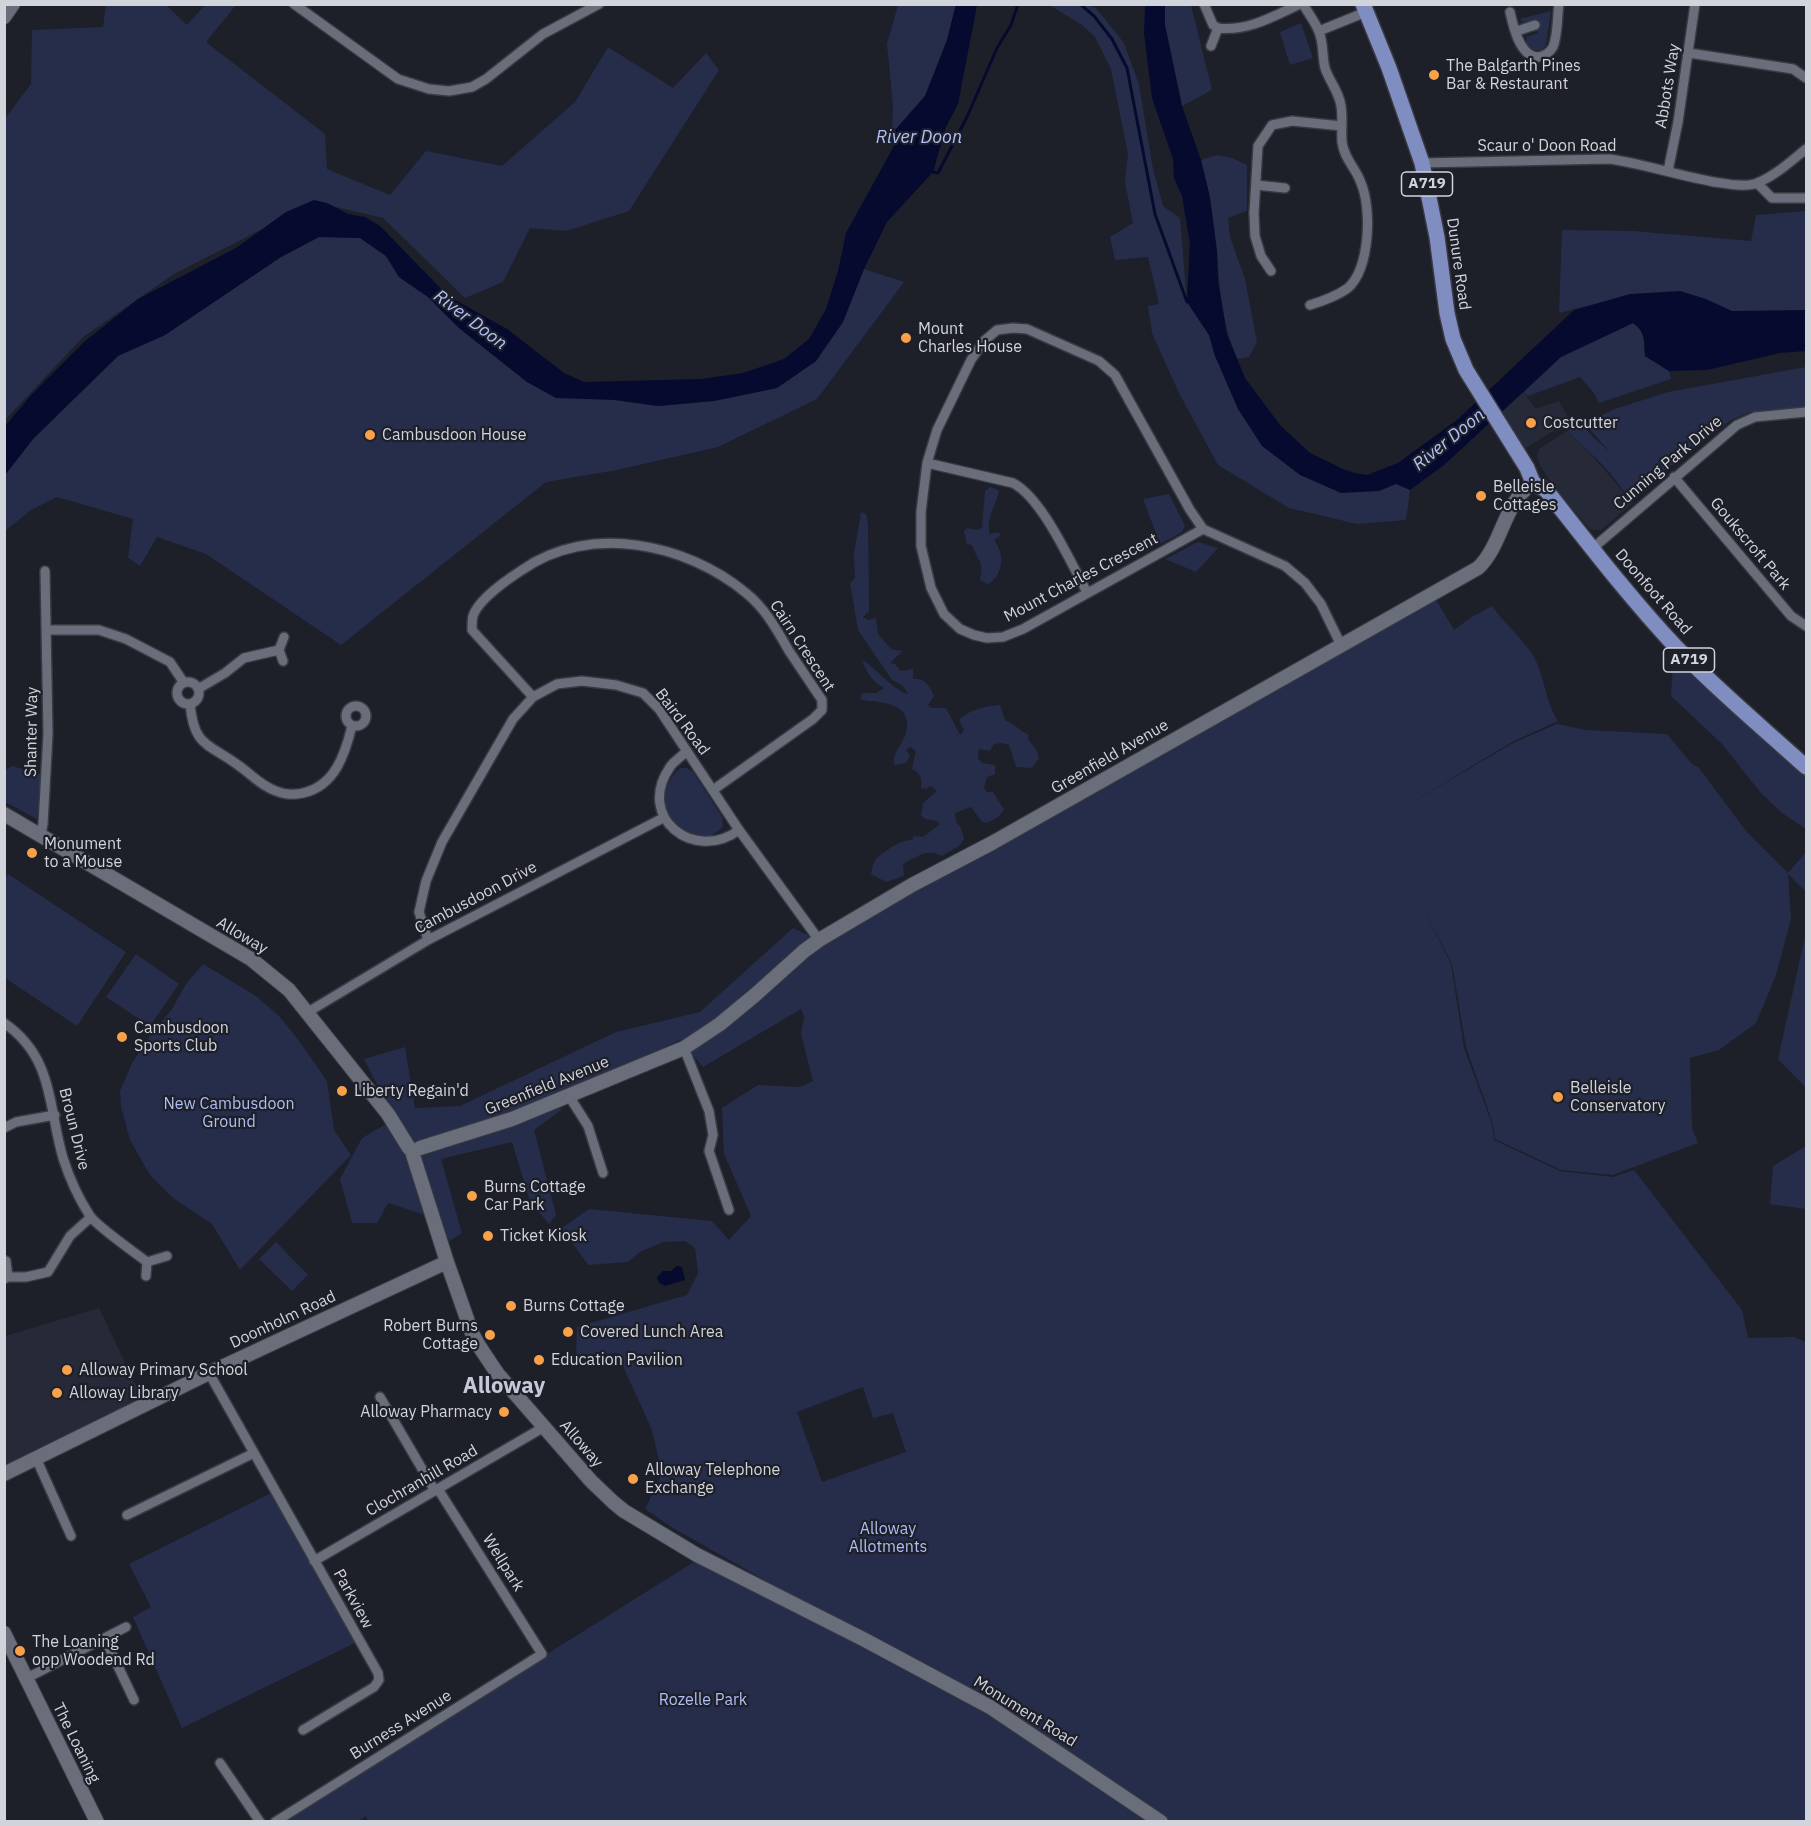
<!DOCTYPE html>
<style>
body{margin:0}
#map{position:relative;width:1811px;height:1826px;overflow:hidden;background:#1d1f29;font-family:"IBM Plex Sans",sans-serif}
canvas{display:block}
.frame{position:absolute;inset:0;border:6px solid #d2d4db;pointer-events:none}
</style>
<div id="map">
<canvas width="1811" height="1826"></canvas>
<div class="frame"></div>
</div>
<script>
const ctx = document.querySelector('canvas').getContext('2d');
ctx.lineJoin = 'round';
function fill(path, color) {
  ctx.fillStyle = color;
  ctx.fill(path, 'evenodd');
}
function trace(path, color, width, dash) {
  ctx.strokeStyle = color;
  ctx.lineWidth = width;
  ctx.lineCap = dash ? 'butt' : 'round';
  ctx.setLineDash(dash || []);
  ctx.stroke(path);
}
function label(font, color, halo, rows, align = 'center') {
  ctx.font = font + ' "IBM Plex Sans",sans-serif';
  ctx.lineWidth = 4.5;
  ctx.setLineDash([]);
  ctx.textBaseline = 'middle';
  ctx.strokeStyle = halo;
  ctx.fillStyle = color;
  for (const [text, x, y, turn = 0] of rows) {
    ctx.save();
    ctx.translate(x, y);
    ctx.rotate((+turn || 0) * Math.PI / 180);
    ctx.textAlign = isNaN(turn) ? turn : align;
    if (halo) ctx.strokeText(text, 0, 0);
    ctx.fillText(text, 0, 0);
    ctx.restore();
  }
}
fill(new Path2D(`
 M1524 392 1535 409 1559 401 1570 421 1524 449 1498 415Z
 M1567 431 1589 452 1633 503 1601 530H1591L1554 488 1540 465 1537 456 1539 449Z
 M99 1308 145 1404 5 1474V1336Z`), '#252938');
fill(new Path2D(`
 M106 5H166L187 25 205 5H236L206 42 325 134 327 169 390 195 426 151 502 166 575 102 608 47 673 88 706 53 719 70 629 211 566 231 530 228 503 282 465 298 383 218 315 202 174 274 83 337 5 420 4 120 31 84 32 30 103 27Z
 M898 5H956L947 40 925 96 896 129 892 127 893 106 887 44Z
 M1051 5H1088L1096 8 1124 43 1139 85 1153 169 1163 206 1180 218 1187 302 1209 335 1215 356 1262 446 1379 491 1396 483 1410 490 1406 520 1357 524 1289 508 1218 465 1179 393 1152 333 1148 306 1159 304 1148 257 1115 260 1110 237 1133 223 1125 182 1128 154 1111 69 1095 37 1082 25 1051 6Z
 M1165 5H1191L1212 90 1182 106 1165 25Z
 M1551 11 1546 45 1541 50H1533L1527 44 1526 37 1538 33 1535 21 1522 22 1520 19Z
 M1301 23 1313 58 1290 65 1280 32Z
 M1217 155 1232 158 1247 165V211L1228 218 1230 237 1245 279 1257 342 1249 357 1237 359C1221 319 1220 292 1217 251 1214 220 1208 190 1201 160Z
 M1806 211V316L1749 326 1607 301 1559 313 1562 230 1633 231 1751 241 1756 215Z
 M319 237 360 238 386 256 399 277 428 297 459 328 527 382 615 400 658 406 714 401 777 388 816 361 843 322 864 269 904 282 817 399 718 447 617 470 546 482 341 645 206 554 157 537 140 566 128 558 133 519 57 497 31 510 5 531V475L33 439 118 356 165 335 281 257Z
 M1633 323C1646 332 1644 342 1645 356L1669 371 1671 379 1599 403 1594 393 1580 377 1528 396 1524 392 1561 357Z
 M1806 367V411L1750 412 1731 420 1632 495 1625 494C1613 472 1586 449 1567 431L1582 423C1591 438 1599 441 1611 453L1584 423 1615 409 1668 392Z
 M990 487 994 488 999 491C996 506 985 519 990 534L998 532 1001 535 995 539V542C1005 554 1003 576 988 584L980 580C984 558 979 565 972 545L967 544 964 531 967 528 976 530 982 528 985 491Z
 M1169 494 1185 526 1182 532 1160 544 1143 499Z
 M861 512 866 514 868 524 869 612 863 617 868 620 876 618 878 634 891 649 903 651 890 663 895 664 900 671 913 669V679C925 677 930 687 934 696L928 705 931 708H946L960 735 964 730 959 720C968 710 986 706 1000 705L1005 720C1015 724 1020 731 1029 735L1028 739 1037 751 1039 758 1032 768 1016 767 1009 745 1002 743 994 744 990 751 979 749 978 758 982 763 995 765V774L987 777 984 788 987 792H993L1004 810 998 817 987 823 982 822 971 807 955 813 956 822 961 828 964 839 960 845 942 856C926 848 917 857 903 864L904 876 886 882 871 874C872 869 873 863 876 859 885 851 901 839 912 840L914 836 923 837 940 824 937 821 925 819 921 815 923 803 937 791 930 786 926 789 921 788C922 779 921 773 912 769L916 751 910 747 906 750 910 756 906 763 894 765C892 752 903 744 906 733 914 702 880 702 860 700L862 693H876L884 688C872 682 867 672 862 660 877 668 892 690 908 694L903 686 892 680 858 630 850 583 855 578 854 554Z
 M1198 542 1218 548 1196 572 1165 559Z
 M1432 593 1454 630 1470 618 1492 606C1504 623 1521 637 1532 654 1545 674 1544 699 1558 721L1512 742 1406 806 1513 743 1557 724 1586 730 1667 734 1691 763 1699 768 1746 831 1788 873 1806 852V892L1788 874 1791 919 1776 975 1756 1023 1719 1050 1690 1058 1692 1128 1698 1143 1613 1175 1561 1170 1495 1139 1493 1124 1466 1047 1452 964 1420 902 1451 964 1464 1048 1492 1124 1494 1140 1560 1171 1613 1177 1634 1170 1742 1310 1748 1338 1794 1337 1806 1342V1821H1161L1032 1732 673 1528 645 1509 662 1474 652 1430 617 1353 576 1355 577 1327 687 1295 698 1273 695 1248 685 1241 663 1242 640 1252 628 1262 588 1265 562 1228 589 1209 712 1221 729 1240 751 1216 724 1154 722 1108 758 1085 800 1087 813 1081 801 1034 804 1017 801 1009 703 1067 680 1040 560 1095 561 1110 534 1130 556 1215 549 1224 530 1202 512 1142 441 1159 462 1233 450 1241 434 1218 388 1203 377 1223H352L340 1179 362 1138 395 1119 364 1059 405 1047 415 1108 460 1106 616 1032 700 1012 793 928 820 941ZM863 1387 873 1418 893 1413 906 1452 822 1482 797 1412Z
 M1674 647 1806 772V829L1782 813 1760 792 1722 744 1671 696Z
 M12 766 44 775 37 819 5 802V770Z
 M680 768H687L693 772 722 817 723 826C697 860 638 806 680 768Z
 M8 874 126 952 77 1026 5 978 4 879Z
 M1806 932V1088L1778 1059Z
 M136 954 179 984 150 1026 106 997Z
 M203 964 256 996 279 1016 297 1038 327 1081 334 1130 351 1155 240 1270 212 1224 173 1198 150 1175 130 1140 121 1107 120 1091 132 1063 153 1032 172 1009 186 984Z
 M1806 1146V1209L1770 1204 1773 1166Z
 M276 1242 308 1275 292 1291 259 1259Z
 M275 1491 359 1641 182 1728 133 1617 151 1607 129 1564Z
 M697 1560 989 1709 1156 1821 369 1822 366 1816 358 1821 279 1822Z`), '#262d4b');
fill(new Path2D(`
 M956 4 977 5 958 104 946 127 933 172 887 222 864 269 843 322 816 361 777 388 714 401 658 406 615 400 556 398 527 382 459 328 428 297 399 277 386 256 360 238 319 237 281 257 165 335 118 356 33 439 5 475V426L33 393 84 342 138 299 236 248 286 212 314 200 327 203 348 214 365 217 380 226 448 296 507 329 564 373 584 382 701 379 743 373 784 359 809 339 826 309 838 271 846 233 894 146 896 129 925 96 947 40Z
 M1145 5H1165V25L1182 106 1201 160 1210 197 1217 252 1218 280 1227 334 1245 378 1280 425 1310 453 1343 469 1355 473 1367 475 1398 463 1457 420 1574 310 1630 294 1680 291 1706 299 1732 311 1806 310V351L1780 353 1707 370 1669 371 1645 356C1644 342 1646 332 1633 323L1561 357 1444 465 1410 490 1396 484 1379 491 1341 493 1300 475 1262 446 1238 409 1215 356 1209 335 1187 302 1190 244 1182 196 1174 178 1173 159 1152 98 1144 33Z
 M677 1266 682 1267 685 1280 665 1286 659 1283 657 1277 663 1271H671Z`), '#070a2f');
trace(new Path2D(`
 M1080 4 1094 16 1112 39 1127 68 1155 214 1187 302
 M933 172 938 173 967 117 997 48 1011 25 1018 4`), '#070a2f', 3);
const street = new Path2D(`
 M294 4 398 79 429 89 449 91 472 87 486 79 543 34 599 4
 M1204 4 1213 25 1218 28 1211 46
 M1303 4C1308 13 1316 23 1319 32 1324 44 1322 57 1325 68 1329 81 1339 91 1341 106 1343 118 1341 130 1342 142 1344 159 1356 168 1361 183 1372 209 1370 268 1348 288 1337 296 1323 301 1310 305
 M1510 12C1513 26 1520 57 1538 57 1544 56 1550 52 1553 47 1558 35 1557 17 1559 4
 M1218 28C1247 32 1274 16 1300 4
 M1319 31 1366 12
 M1517 31 1535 25
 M1689 53 1793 69 1806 78
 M1422 163 1608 159C1640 161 1734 194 1757 183 1775 176 1791 161 1806 149
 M1668 171 1678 122 1695 4
 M1757 183 1772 198H1806
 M1256 185 1285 188
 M1271 271 1261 256 1255 236 1254 213 1258 146 1272 125 1292 121 1342 126
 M927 463 1013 483C1043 499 1070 562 1087 592
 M1674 477 1791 616 1806 626
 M1203 529 1023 629 1003 637 987 638 974 635 960 629 944 614 931 588 921 546V512L927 463 937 430 971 360 984 341 997 330 1013 328 1027 329 1099 361 1115 375 1190 510 1203 529 1285 566 1305 583 1321 604 1341 645
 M1593 548 1737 425 1755 417 1806 412
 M47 630H99L126 639 170 662 184 683
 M283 661 279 650 284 637
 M177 693a11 11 0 1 1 22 0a11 11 0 1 1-22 0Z
 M198 689 225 673 244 658 279 650
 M533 697 472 630C472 626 472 620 473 616 478 600 508 579 522 570 589 523 686 543 746 593 765 608 777 630 789 651 800 667 811 684 822 700V710L813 719 713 790
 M190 704C194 747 208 743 238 765 251 774 261 786 276 791 285 795 294 795 303 793 335 786 345 754 352 726
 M346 716a10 10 0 1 1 20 0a10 10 0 1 1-20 0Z
 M687 751C681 757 674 761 670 767 635 818 695 863 739 830
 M41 834 43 824 48 734 45 571
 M428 940 419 912 426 881 442 842 513 719 533 697 557 684 582 681 616 685 643 693 659 709 739 830 819 940
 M308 1012 428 940 663 818
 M4 1023C54 1057 48 1107 63 1158 69 1177 79 1199 90 1216 99 1228 133 1251 147 1262L167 1256
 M684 1048 709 1111 713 1135 709 1151 729 1210
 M569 1096 588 1126 603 1173
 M4 1128 16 1122 55 1115
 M6 1261 8 1277
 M146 1276 147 1262
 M4 1279 8 1277H26L48 1272 70 1236 91 1217
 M209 1373 378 1673 379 1680 374 1687 303 1730
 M380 1397 435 1491
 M36 1458 71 1536
 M127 1515 254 1453
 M314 1561 544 1427
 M105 1639 134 1700
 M27 1678 126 1627
 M220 1763 260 1822
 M275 1822 542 1654 438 1489`);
const secondary = new Path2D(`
 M4 17 13 4
 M4 814 251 959 289 990 388 1114 409 1148
 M420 1148 512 1119 684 1048 720 1024 755 995 804 951 819 940 912 885 992 843 1478 568C1503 544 1503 503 1533 483
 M413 1155 447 1262 472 1333 479 1346 497 1373 591 1481 613 1502 624 1511 697 1555 865 1640 990 1707 1161 1822
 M4 1474 209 1373 447 1262
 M4 1633 97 1822`);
const primary = new Path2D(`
 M1363 4 1389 68 1422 163 1437 237 1447 313 1453 339 1466 370 1527 468 1533 483 1546 490C1588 543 1629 597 1675 646 1716 689 1762 727 1806 767`);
trace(street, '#383a42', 12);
trace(secondary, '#383a42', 16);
trace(primary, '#383a42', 18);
trace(street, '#6a6e7a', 9);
trace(secondary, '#6a6e7a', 14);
trace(primary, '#808dc1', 15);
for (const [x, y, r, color] of [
 [1434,75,6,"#f8a14a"],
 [906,338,6,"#f8a14a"],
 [1531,423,6,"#f8a14a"],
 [370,435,6,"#f8a14a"],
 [1481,496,6,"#f8a14a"],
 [32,853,6,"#f8a14a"],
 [122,1037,6,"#f8a14a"],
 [342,1091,6,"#f8a14a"],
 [1558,1097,6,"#f8a14a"],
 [472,1196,6,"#f8a14a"],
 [488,1236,6,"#f8a14a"],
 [511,1306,6,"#f8a14a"],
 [568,1332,6,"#f8a14a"],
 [490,1335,6,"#f8a14a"],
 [539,1360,6,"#f8a14a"],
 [67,1370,6,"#f8a14a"],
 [57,1393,6,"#f8a14a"],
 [504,1412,6,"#f8a14a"],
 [633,1479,6,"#f8a14a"],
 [20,1651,6,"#f8a14a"]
]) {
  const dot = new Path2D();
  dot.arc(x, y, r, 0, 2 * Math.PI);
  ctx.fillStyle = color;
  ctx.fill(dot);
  trace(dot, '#1d1f29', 2);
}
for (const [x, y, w] of [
 [1427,184,51],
 [1689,660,51]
]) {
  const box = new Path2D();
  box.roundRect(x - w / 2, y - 12, w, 24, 4.5);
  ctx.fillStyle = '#1d1f29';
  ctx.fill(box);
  trace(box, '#d2d4db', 1.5);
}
label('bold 15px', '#d2d4db', null, [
 ["A719",1427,184],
 ["A719",1689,660]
]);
label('16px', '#d2d4db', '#1d1f29', [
 ["The Balgarth Pines",1446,66],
 ["Bar & Restaurant",1446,84],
 ["Mount",918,329],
 ["Charles House",918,347],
 ["Costcutter",1543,423],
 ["Cambusdoon House",382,435],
 ["Belleisle",1493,487],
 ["Cottages",1493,505],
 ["Monument",44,844],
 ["to a Mouse",44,862],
 ["Cambusdoon",134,1028],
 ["Sports Club",134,1046],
 ["Belleisle",1570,1088],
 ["Conservatory",1570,1106],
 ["Liberty Regain'd",354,1091],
 ["Burns Cottage",484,1187],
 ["Car Park",484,1205],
 ["Ticket Kiosk",500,1236],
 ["Burns Cottage",523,1306],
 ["Robert Burns",478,1326,"right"],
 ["Cottage",478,1344,"right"],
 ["Covered Lunch Area",580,1332],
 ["Education Pavilion",551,1360],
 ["Alloway Primary School",79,1370],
 ["Alloway Library",69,1393],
 ["Alloway Pharmacy",492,1412,"right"],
 ["Alloway Telephone",645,1470],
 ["Exchange",645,1488],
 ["The Loaning",32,1642],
 ["opp Woodend Rd",32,1660]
], 'left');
label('16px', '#d2d4db', '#1d1f29', [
 ["Abbots Way",1668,86,-81],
 ["Scaur o' Doon Road",1547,146],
 ["Dunure Road",1458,264,82],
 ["Cunning Park Drive",1668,463,-40],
 ["Goukscroft Park",1750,544,50],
 ["Mount Charles Crescent",1081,578,-28],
 ["Doonfoot Road",1653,592,49],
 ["Cairn Crescent",802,646,57],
 ["Baird Road",682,722,53],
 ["Shanter Way",32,732,-89],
 ["Greenfield Avenue",1110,757,-30],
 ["Cambusdoon Drive",476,898,-28],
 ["Alloway",242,936,31],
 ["Greenfield Avenue",547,1086,-22],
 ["Broun Drive",74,1129,76],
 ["Doonholm Road",283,1320,-25],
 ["Alloway",581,1444,49],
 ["Clochranhill Road",422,1481,-30],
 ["Wellpark",503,1563,58],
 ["Parkview",353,1599,61],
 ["Monument Road",1025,1712,32],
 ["Burness Avenue",401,1725,-32],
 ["The Loaning",76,1743,64]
]);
label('16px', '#afbef7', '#1d1f29', [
 ["New Cambusdoon",229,1104],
 ["Ground",229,1122],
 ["Alloway",888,1529],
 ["Allotments",888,1547],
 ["Rozelle Park",703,1700]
]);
label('italic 18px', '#b2c1fa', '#1d1f29', [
 ["River Doon",919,138],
 ["River Doon",470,320,37],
 ["River Doon",1449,440,-39]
]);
label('bold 22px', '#c5c9d7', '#1d1f29', [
 ["Alloway",504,1387]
]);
</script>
